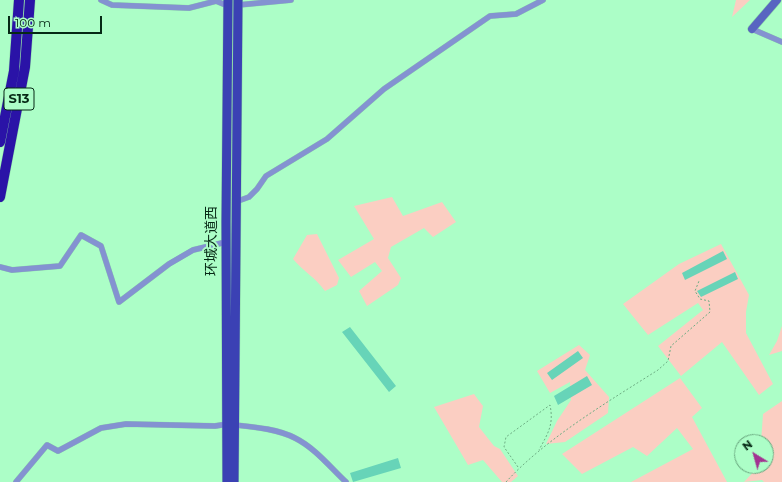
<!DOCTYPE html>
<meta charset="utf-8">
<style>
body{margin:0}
#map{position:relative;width:782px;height:482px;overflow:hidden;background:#acfec7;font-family:Montserrat,sans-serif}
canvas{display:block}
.north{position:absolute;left:734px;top:434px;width:40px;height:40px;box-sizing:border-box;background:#acfec7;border:1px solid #6aa980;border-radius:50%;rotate:323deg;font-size:11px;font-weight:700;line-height:16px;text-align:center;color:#062915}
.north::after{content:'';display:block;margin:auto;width:14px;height:18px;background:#a23391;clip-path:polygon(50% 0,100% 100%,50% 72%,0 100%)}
.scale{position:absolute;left:8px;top:16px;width:94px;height:18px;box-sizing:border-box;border:2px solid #062915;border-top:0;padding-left:5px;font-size:12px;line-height:14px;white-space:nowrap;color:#062915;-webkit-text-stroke:3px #acfec7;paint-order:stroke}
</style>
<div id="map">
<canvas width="782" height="482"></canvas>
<div class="north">N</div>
<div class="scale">100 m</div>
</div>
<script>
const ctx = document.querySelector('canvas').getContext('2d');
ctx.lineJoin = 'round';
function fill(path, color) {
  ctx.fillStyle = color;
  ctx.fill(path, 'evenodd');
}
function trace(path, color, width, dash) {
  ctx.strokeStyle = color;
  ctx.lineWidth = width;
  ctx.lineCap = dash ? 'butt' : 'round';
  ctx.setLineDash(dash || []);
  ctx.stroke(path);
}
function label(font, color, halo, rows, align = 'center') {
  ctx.font = font + ' Montserrat,"Noto Sans SC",sans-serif';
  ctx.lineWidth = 4;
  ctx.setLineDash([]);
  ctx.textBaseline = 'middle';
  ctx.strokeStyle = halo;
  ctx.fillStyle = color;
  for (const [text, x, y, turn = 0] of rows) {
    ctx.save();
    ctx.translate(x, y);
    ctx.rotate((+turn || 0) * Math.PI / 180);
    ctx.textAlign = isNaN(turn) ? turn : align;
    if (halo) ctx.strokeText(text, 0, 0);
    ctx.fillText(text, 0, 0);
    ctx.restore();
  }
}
fill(new Path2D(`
 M736 0H750L732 17Z
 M392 197 403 216 442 202 456 222 433 237 424 228 391 247 388 258 401 278 398 285 367 306 359 291 382 271 375 262 351 277 338 260 374 239 354 206Z
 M317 234 339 278 337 285 325 291C316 278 303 271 293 259L307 235Z
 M721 244 749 295 746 312V333L773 384 759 395 722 342 681 376 658 346 703 310 698 303 648 335 623 304 679 264Z
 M782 326V351L769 355 777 341Z
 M579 345 590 355 585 370 609 397 608 413 565 442 546 444 557 421 571 400 570 382 550 393 537 371Z
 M680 378 702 408 692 417 727 482H631L693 449 677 428 647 456 633 447 582 474 562 454Z
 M474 394 483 406 479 427 494 446 500 449 518 476 511 482H502L483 460 468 465 434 407Z
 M782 401V482H764L762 480 744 482 759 466H766V442H761L763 414Z`), '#fbcec2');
fill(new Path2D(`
 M723 251 727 259 685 280 682 273Z
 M735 272 738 279 701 297 697 291Z
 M350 327 396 386 389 392 342 332Z
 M578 351 583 358 552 380 547 373Z
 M587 376 592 385 558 405 554 396Z
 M398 458 401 468 353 482 350 473Z`), '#67d4b8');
const street = new Path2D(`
 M101 0 112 5 189 8 216 1 228 6
 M238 5 291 0
 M752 29 782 42
 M238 201 249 197 257 189 266 176 327 139 384 89 490 16 516 14 543 0
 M0 267 12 270 60 266 81 235 101 246 119 302 169 264 193 250 226 242
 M235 425C254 427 278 429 295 438 315 448 330 467 346 482
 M16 482 47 445 58 451 101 428 126 424 215 426 228 424`);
const secondary = new Path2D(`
 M752 29 777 0`);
const primary = new Path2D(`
 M227 482 226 222 228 0
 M234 482 238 0`);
const highway = new Path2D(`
 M0 142 14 71 19 0
 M0 197 25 67 30 0`);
trace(street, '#8ed8a7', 6);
trace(secondary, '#8ed8a7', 9);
trace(primary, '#8ed8a7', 10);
trace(highway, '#8ed8a7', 11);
trace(new Path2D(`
 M518 467 504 447 506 437 550 405C554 425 548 433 539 450
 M506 482C545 439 609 401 658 370L668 361 671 346 710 312 709 301 700 299 695 291 699 281`), '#6dad83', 1, [2, 2]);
trace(street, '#8492d1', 5.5);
trace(secondary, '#5865c1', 8);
trace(primary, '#3b41b4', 9);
trace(highway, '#2a13a7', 10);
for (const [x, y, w] of [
 [19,99,30]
]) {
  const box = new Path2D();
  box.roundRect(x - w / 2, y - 11, w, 22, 3);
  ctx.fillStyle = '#acfec7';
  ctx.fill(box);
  trace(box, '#062915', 1);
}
label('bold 13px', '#062915', null, [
 ["S13",19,99]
]);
label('14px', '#062915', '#acfec7', [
 ["环城大道西",212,241,-90]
]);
</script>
